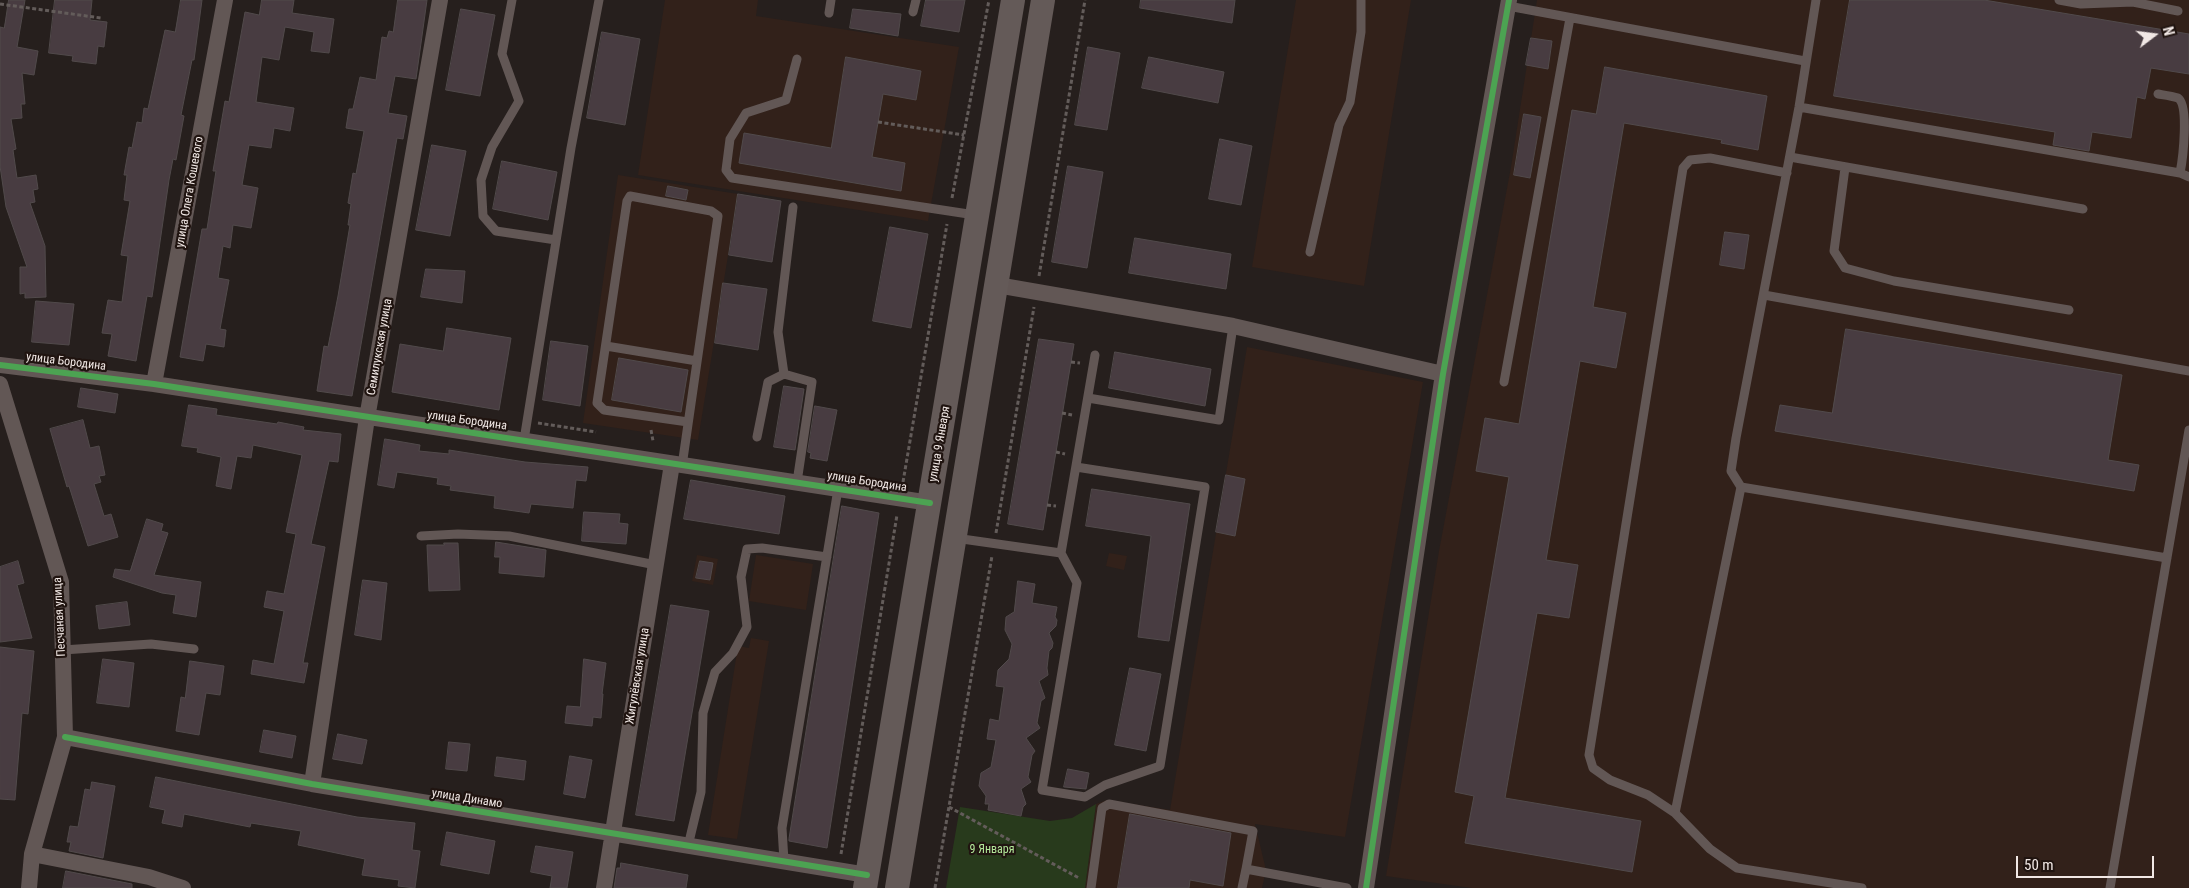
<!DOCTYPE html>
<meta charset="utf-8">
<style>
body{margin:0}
#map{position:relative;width:2189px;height:888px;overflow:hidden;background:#261f1d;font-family:"Roboto Condensed",sans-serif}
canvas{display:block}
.north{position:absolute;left:2129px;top:10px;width:50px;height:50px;-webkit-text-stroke:4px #201410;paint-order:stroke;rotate:75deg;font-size:14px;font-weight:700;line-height:20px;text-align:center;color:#f1e8e5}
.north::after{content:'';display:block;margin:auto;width:18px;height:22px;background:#f1e8e5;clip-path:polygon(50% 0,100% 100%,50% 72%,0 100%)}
.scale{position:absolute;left:2016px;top:856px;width:138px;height:22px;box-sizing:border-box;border:2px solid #f1e8e5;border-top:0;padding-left:6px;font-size:15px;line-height:18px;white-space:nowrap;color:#f1e8e5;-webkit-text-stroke:4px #201410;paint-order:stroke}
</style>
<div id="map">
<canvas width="2189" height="888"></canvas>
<div class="north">N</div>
<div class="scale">50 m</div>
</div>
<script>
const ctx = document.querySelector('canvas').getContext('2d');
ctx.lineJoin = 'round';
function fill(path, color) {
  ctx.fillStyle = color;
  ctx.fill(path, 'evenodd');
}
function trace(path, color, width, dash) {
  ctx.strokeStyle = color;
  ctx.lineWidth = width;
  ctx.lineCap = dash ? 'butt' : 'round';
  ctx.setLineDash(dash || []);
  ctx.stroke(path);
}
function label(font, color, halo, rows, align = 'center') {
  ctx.font = font + ' "Roboto Condensed",sans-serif';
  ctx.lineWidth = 4.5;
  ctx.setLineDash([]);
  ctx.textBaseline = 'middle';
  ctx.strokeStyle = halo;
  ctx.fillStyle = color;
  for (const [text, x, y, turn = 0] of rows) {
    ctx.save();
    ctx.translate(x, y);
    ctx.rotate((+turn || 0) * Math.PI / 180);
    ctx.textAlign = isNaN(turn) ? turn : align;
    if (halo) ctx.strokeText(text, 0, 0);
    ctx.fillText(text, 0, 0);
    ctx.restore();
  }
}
fill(new Path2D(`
 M665 0H758L756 16 959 47 928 221 638 175Z
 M1296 0H1411L1364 286 1252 267Z
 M1537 0H2189V888H1472L1386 876 1439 551 1511 167Z
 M618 175 738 194 698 440 583 423Z
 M1247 347 1423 382 1345 837 1255 824 1266 870 1262 888H1085L1096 804 1107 800 1170 810Z
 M1109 553 1127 556 1124 570 1106 566Z
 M697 555 718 559 713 585 692 581Z
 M756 555 813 564 806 610 749 601Z
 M751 638 769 641 737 839 708 835 738 646 749 648Z`), '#32211a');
fill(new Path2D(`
 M1096 804 1085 888H946L960 807 1050 821 1072 818Z`), '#283a1c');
const building = new Path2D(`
 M9 0H25L17 47 38 51 34 75 22 73 25 104H21L22 118 11 119 16 149 13 150 17 178 36 175 38 189 33 190 35 202 30 203 45 246 46 297 25 298V293L20 294V267H27L6 207 0 166V27L4 28Z
 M55 0H92L90 20 107 22 104 47 98 46 96 64 72 61 73 56 49 53Z
 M181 0H202L194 60H192L181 115 184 116 176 160 173 159 169 180 152 297 147 296 136 361 108 356 112 334 102 333 108 300 122 302 128 256 121 255 130 201 124 200 127 175H124L129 147 132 148 137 122 142 123 144 108 148 109 165 30 175 32Z
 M262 0H294L292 13 334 19 329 53 311 51 314 32 285 27 279 60 262 57 256 102 294 108 290 131 274 128 271 148 249 145 242 185 258 188 251 228 233 225 230 248 223 246 218 278 229 280 220 329 226 330 224 347 206 344 203 361 180 357 202 229H207L216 171H213L225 101 229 102 245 12 259 15Z
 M398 0H427L416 79 395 76 388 113 407 116 403 139 397 138 352 396 317 391 324 346 328 347 338 296 350 225H348L351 204 348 203 353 173 356 174 364 131 346 128 349 109H353L360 77 376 80 382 37 387 38 389 31 393 32Z
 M926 0H965L959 32 921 26Z
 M1141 0H1235L1232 23 1140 8Z
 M1850 0H1984L2189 34V74L2151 68 2145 99 2137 97 2131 138 2092 132 2089 151 2053 145 2055 132 1834 96Z
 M461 9 495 15 480 96 446 90Z
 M853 9 901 14 898 36 850 28Z
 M602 32 640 39 625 125 587 118Z
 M1531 38 1552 41 1548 69 1526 65Z
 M1088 47 1120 53 1107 130 1075 125Z
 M846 57 921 71 916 100 883 94 872 157 905 163 901 191 739 163 744 133 831 148Z
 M1149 57 1224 72 1218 103 1142 88Z
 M1605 67 1767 96 1758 150 1721 143 1722 140 1624 123 1593 307 1626 313 1616 368 1580 361 1546 560 1578 565 1569 618 1537 613 1505 798 1641 821 1632 872 1465 843 1474 796 1455 792 1509 477 1476 471 1485 418 1519 424 1572 110 1596 114Z
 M1524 114 1541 117 1530 178 1514 175Z
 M1220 139 1252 146 1241 205 1209 199Z
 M432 145 466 151 450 236 416 230Z
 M502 161 557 172 548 220 493 209Z
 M1068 166 1103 172 1087 268 1052 262Z
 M668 186 688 190 686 200 666 196Z
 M738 194 781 201 772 262 729 255Z
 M890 227 928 234 911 328 873 321Z
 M1725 232 1749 235 1744 269 1720 265Z
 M1135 238 1231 254 1226 289 1129 273Z
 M426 269 465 271 462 303 421 297Z
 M723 283 767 289 758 350 715 343Z
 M36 301 74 304 69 345 32 342Z
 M447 328 511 338 499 410 392 392 400 344 443 351Z
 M1846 329 2122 375 2108 460 2139 465 2134 491 1775 431 1780 405 1832 413Z
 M1039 339 1074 344 1043 530 1008 524Z
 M551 341 588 346 580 406 543 400Z
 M1115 352 1211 369 1205 406 1109 388Z
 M619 358 688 370 681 412 612 400Z
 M784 386 804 389 795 450 774 447Z
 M81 388 118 394 115 413 78 407Z
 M189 405 217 409 216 415 277 424 278 422 304 427 303 430 341 434 338 462 329 461 311 544 325 547 303 663H308L304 683 251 674 253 660 274 664 284 611 264 607 267 591 284 594 296 534 286 532 302 455 253 445 251 458 237 456 231 489 216 486 221 457 197 452 198 448 182 446Z
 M815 406 837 410 827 461 810 458 811 453 808 452Z
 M83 420 90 448 99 446 105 475 99 476 101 482 94 484 104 516 111 514 118 537 88 546 69 486 67 487 50 429Z
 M385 439 420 445 419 451 449 454V450L525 462 588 467 586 481 576 480 573 508 531 504 529 513 494 508 495 496 450 490 451 486 437 484 438 478 397 472 394 488 378 485Z
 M1226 475 1245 479 1235 536 1216 532Z
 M691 480 785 496 779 534 684 519Z
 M1092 489 1190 504 1169 641 1138 637 1151 536 1086 526Z
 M842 506 879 513 827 848 789 841V839Z
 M584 512 620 514 619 523 628 524 626 544 582 541Z
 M147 519 163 524 161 531 168 533 154 575 201 582 196 617 173 613 176 595 162 593 113 577 115 569 130 571Z
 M496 542 546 550 544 577 499 573 500 557H495Z
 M444 543H458L460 590 429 591 427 545H444Z
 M18 561 24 583 17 585 32 638 0 642V567Z
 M700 561 713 563 710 580 696 578Z
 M363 580 387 583 381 640 355 635Z
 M1018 581 1035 584 1032 603 1057 607 1055 617 1057 620 1056 626 1049 633 1053 643 1052 648 1049 651 1047 668 1048 675 1039 681 1045 698 1041 701 1037 723 1040 728 1026 738 1035 751 1032 755 1028 777 1031 782 1021 789 1026 804 1023 807 1021 816 988 810 989 804H985L986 796 979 786 981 773 991 767 996 740 987 739 990 719 999 721 1004 687 996 686 998 670 1009 659 1012 644 1005 630 1006 617 1014 612Z
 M127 602 130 625 99 629 96 606Z
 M671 605 709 611 674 821 636 815Z
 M0 647 34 651 28 714 22 713 15 800 0 799Z
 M103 659 134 663 129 707 97 703Z
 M584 659 606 663 602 694H603L601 718 593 717 592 726 565 723 567 706 580 707Z
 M190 661 224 666 220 695 206 693 199 735 176 731 181 697 185 698Z
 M1130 668 1161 674 1146 751 1115 745Z
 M264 730 296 736 292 758 260 752Z
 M338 734 367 740 362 764 333 759Z
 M449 742 470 744 467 771 446 769Z
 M570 756 592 760 585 798 564 794Z
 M497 757 526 761 524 780 495 776Z
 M1068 769 1089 773 1086 789 1064 787Z
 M156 777 357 817 415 823 412 850 420 851 415 888 398 886 399 880 362 875 365 859 298 845 301 831 251 823 250 827 184 814 182 827 162 823 165 810 150 807Z
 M92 782 115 786 103 858 69 851 71 842H67L70 826 78 827 85 789 90 790Z
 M1130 814 1231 833 1223 886 1190 880 1189 888H1118Z
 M447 832 495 841 489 874 441 865Z
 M536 846 573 852 567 888H550L552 876 531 872Z
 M621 863 688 875 686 888H614L617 868H620Z
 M66 871 132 884V888H63Z`);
fill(building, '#483c41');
trace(building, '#514a4b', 1);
trace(new Path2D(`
 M0 4 101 18
 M878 122 964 135
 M952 198 989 0
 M1039 276 1085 0
 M1071 362 1080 363
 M1062 413 1072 415
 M538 423 596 432
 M651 430 653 441
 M1056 452 1065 454
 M903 482 947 224
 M1047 505 1056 506
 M996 533 1034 307
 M949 807 1079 878
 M841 854 897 515
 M935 888 992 556`), '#635c5a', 3, [4, 2.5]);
trace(new Path2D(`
 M512 0 502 54 519 101 492 147 481 180 483 216 496 231 556 240
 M2059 0 2081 4 2133 2 2178 11
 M1508 6 1805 61
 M913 12 916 0
 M829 13 831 0
 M797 59 786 100 746 113 730 139 726 170 732 178 975 215
 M2158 94C2164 95 2172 96 2178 98 2189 105 2183 158 2180 173
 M1799 107 2180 173 2189 177
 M1790 157 2083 209
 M1845 168 1834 251 1845 268 1894 281 2069 310
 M1787 173 1710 158 1690 160 1683 168 1589 755 1593 768 1610 780 1648 795 1675 813 1710 849 1737 868 1862 888
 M1310 252 1339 125 1350 102 1361 32V0
 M1764 295 2189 371
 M606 346 697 361
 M784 374 778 332 793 207
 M1504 382 1570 18
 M1088 398 1219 420 1233 326
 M757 437 768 382 784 374 812 382 797 482
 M524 440 571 148 599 0
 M682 466 718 216 711 211 630 196 627 201 597 403 604 410 688 422
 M1076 467 1205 487 1160 766 1105 785 1085 797 1042 790 1077 583 1061 553 1095 355
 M1741 487 2167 558
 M421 536 458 534 509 536 656 565
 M955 538 1061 553
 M63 650 151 644 194 649
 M1675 813 1741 487 1731 471 1736 438 1799 107 1816 0
 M688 846 701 792 703 713 715 672 733 653 747 627 741 577 747 549 762 548 827 557
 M784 861 782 828 838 489
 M1091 888 1102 808 1109 804 1253 831 1246 869
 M1242 888 1246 869 1347 888
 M2110 888 2189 430`), '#625755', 9);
trace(new Path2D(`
 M997 285 1233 326 1443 374
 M0 365 154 384 930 503
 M0 384 61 582 65 737 32 854 29 888
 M154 384 225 0
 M65 737 312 784 867 875
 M312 784 367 418 440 0
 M32 854 149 877 183 888
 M604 888 672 464
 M1366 888 1443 374 1509 0`), '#625755', 16);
trace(new Path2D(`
 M865 888 1013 0
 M897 888 1043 0`), '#645a58', 24);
trace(new Path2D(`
 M0 365 154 384 930 503
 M65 737 312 784 867 875
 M1366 888 1443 374 1509 0`), '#4ca352', 6);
label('12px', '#f1e8e5', '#201410', [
 ["улица Олега Кошевого",190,192,-80],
 ["Семилукская улица",380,347,-80],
 ["улица Бородина",66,362,7],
 ["улица Бородина",467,421,8],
 ["улица 9 Января",940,444,-80],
 ["улица Бородина",867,482,9],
 ["Песчаная улица",60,617,-93],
 ["Жигулёвская улица",638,676,-81],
 ["улица Динамо",467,799,9]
]);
label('12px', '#b3e79a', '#201410', [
 ["9 Января",992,850]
]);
</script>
